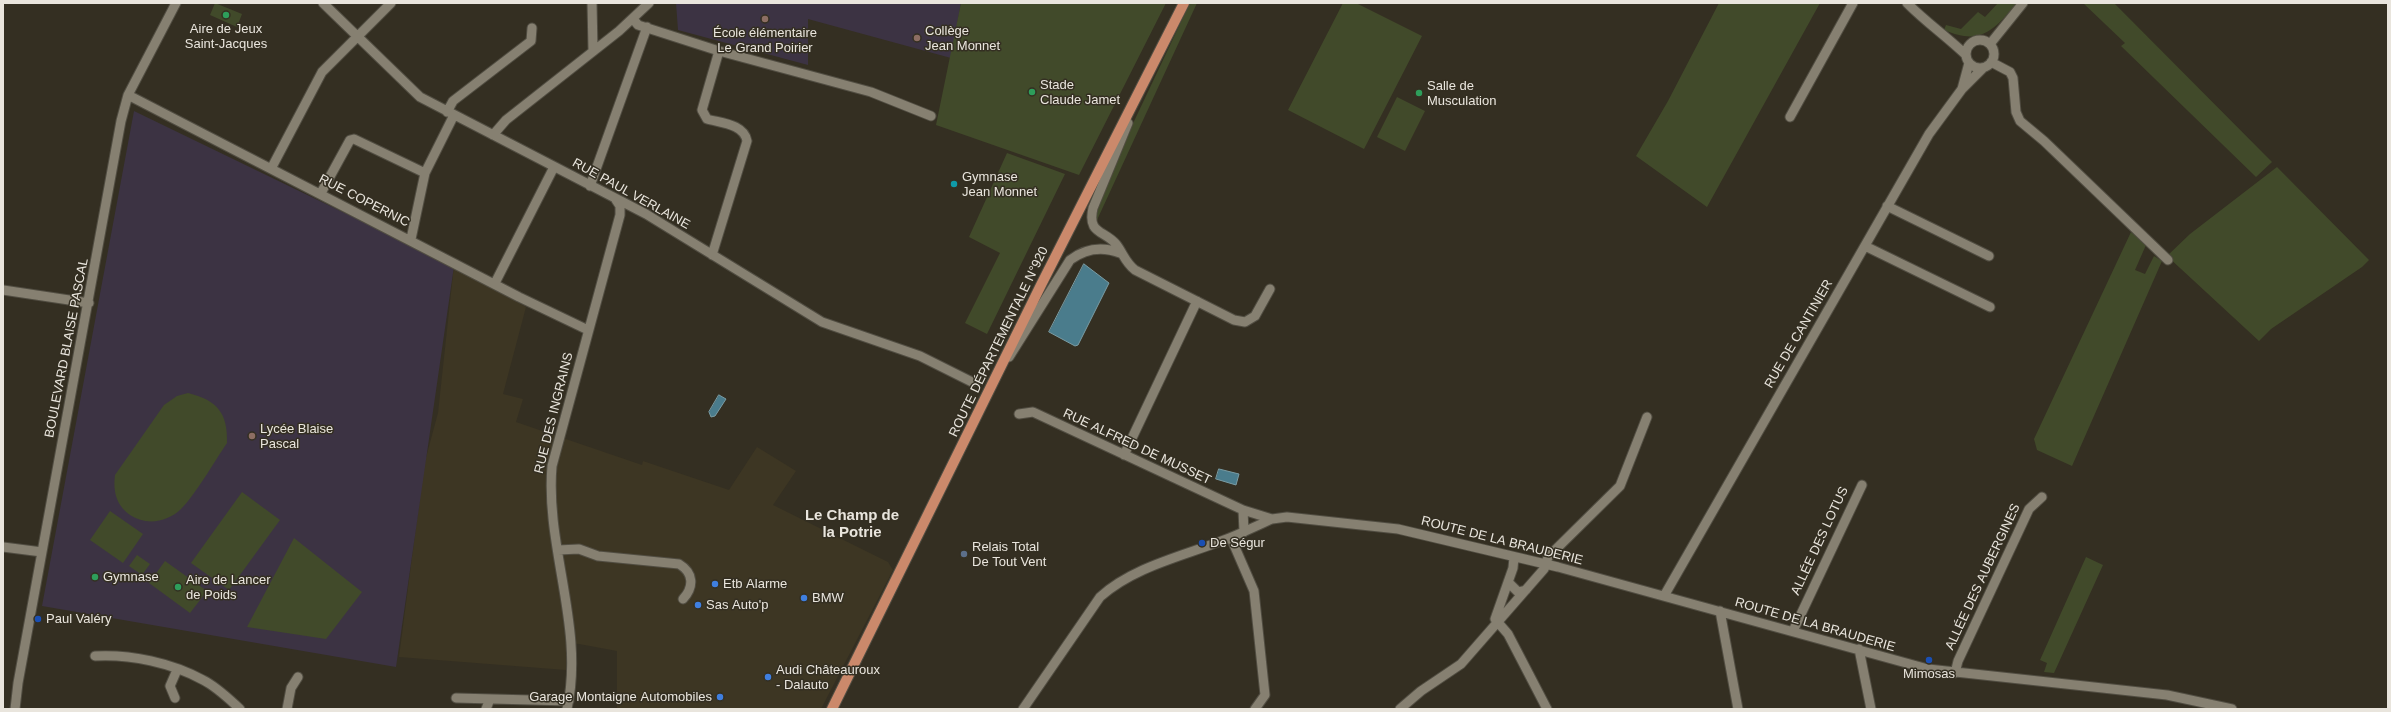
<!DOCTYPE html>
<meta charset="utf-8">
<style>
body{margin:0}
#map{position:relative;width:2391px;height:712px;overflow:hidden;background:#342f22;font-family:Arial,sans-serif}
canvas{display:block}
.frame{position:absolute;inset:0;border:4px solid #e9e5dd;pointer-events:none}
</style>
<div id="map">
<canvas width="2391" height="712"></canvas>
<div class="frame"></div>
</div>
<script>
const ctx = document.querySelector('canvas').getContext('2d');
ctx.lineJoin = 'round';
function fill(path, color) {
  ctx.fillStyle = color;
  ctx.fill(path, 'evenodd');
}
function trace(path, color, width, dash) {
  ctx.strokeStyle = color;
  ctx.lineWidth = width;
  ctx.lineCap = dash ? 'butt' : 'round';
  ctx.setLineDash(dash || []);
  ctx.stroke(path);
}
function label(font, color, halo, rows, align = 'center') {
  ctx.font = font + ' Arial,sans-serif';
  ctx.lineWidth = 3;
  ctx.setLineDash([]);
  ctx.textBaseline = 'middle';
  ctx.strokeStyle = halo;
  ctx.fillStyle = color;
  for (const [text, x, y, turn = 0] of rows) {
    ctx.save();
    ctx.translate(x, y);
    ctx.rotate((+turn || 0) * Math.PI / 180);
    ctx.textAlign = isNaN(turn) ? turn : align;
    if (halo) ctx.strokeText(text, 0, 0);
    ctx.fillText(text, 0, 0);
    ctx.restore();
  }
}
fill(new Path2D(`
 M454 265 526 307 503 394 523 399 516 422 642 465 643 461 729 490 757 447 796 471 773 505 888 562 893 570 821 709H617V651L579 644 567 643 566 670 399 657 424 465 438 413Z`), '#3d3623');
fill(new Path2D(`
 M676 3H961L951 58 808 19V65L678 30Z
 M134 111 454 266 396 667 42 606Z`), '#3c3343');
fill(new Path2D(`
 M215 3 242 14 237 27 210 15Z
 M961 3H1166L1079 175 936 125Z
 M1190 3H1197L1097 220 1096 213 1119 153Z
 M1343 3H1356L1422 36 1364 149 1288 110Z
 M1719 3H1820L1707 207 1636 156 1668 101Z
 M1998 3H2017C1994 30 1981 46 1944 30L1946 25 1961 29 1978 12 1985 17Z
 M2083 3H2114L2272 162 2256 177 2121 46 2125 43Z
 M1397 97 1425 111 1405 151 1377 137Z
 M1007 153 1065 174 987 334 965 323 1000 253 969 237Z
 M2277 167 2369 260 2362 267 2271 329 2259 341 2167 256 2190 234Z
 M2131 232 2146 245 2135 270 2145 274 2154 256 2162 261 2072 466 2037 450 2034 439Z
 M188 393C217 400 228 413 227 443 214 462 196 494 181 509 168 522 146 526 130 515 116 505 113 491 115 475L164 405 177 396Z
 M242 492 280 520 229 590 191 563Z
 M110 511 143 534 123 563 90 540Z
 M294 538 362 592 326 639 247 627Z
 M137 555 150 564 142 575 129 566Z
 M2086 557 2103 565 2054 673 2044 672 2047 663 2040 660Z
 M165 561 207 591 190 613 149 583Z`), '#414a2a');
const water = new Path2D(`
 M1084 264 1109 283 1078 345 1075 346 1049 332Z
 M719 395 726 399 715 416 711 417 709 412Z
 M1219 469 1239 474 1236 485 1216 479Z`);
fill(water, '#4a7c8c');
trace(water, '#7a9ca4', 1);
const minor = new Path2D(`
 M323 3 420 97 646 214 822 322 920 356 972 382
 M592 3 593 50
 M1907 3C1926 22 1947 37 1966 55
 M633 19 638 25 719 51 871 92 931 116
 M1966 54a14 14 0 1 1 28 0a14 14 0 1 1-28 0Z
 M1990 44 2023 3
 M1991 62 2010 72 2013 78 2016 112 2020 121 2044 141 2168 260
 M1962 89 1969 63
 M128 95 519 297 588 330
 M447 112 453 101 531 41 532 28
 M1790 117 1853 3
 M1128 123 1093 208C1087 234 1104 230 1116 244 1123 253 1125 262 1135 270L1234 320 1245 322 1255 316 1270 289
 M493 135 506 120 619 31 649 3
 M272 167 322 72 391 3
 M590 186 647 27
 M321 193 350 140 354 139 425 173
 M1887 206 1989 256
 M411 239 425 173 454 115
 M1865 246 1990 307
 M712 255 747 141C744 124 721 123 707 119L702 110 719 51
 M495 283 554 167
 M3 290 89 303
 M1009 357 1070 260C1086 248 1102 246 1120 253
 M1019 414 1033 412 1243 510 1272 519 1287 517 1398 529 1558 567 1928 669 2167 695 2232 709
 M1124 455 1197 301
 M1243 510 1244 532
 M1231 538 1254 591 1265 695 1255 709
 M3 547 42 552
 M558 550 579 549 598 556 679 564C694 573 694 587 683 599
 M1514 557 1513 568 1495 619 1508 634 1547 709
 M1508 582 1518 592 1526 590
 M1664 596 1929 134 1962 89 1983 68
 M1720 611 1738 709
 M1793 631 1862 485
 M1859 649 1871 709
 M95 656C131 654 172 663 203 680 217 687 229 699 240 709
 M1955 673 1958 661 2029 509 2042 497
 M175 698 170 686 177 670
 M456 698 569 701
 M15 709 18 683 121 121 128 95 176 3
 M287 709 291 688 298 677
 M486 709 490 699
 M567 709C585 628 545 547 552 466L620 215V206L616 200
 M1023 709 1100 597C1133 567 1183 556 1224 540 1240 534 1256 526 1272 519
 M1400 709 1421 691 1461 664 1544 569 1548 557 1620 486 1647 417`);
const major = new Path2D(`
 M832 709 1041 285 1184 3`);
trace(minor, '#514d42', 11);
trace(major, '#514d42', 12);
trace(minor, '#868071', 9);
trace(major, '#cb896b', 10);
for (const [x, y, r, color] of [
 [226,15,4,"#2e9e5b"],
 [765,19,4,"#8d6e63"],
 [917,38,4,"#8d6e63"],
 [1032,92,4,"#2e9e5b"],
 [1419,93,4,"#2e9e5b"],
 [954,184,4,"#0f9aa8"],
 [252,436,4,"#8d6e63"],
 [1202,543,4,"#1a4fb4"],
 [964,554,4,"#5c6f8a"],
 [95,577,4,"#2e9e5b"],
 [715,584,4,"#3f7fe0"],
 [178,587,4,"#2e9e5b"],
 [804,598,4,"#3f7fe0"],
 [698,605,4,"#3f7fe0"],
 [38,619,4,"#1a4fb4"],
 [1929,660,4,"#1a4fb4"],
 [768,677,4,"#3f7fe0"],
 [720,697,4,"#3f7fe0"]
]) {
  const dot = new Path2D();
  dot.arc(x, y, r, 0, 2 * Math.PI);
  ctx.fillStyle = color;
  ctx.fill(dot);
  trace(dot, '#342f22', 1.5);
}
label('13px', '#e9e5dd', '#342f22', [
 ["Aire de Jeux",226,29,"center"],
 ["Saint-Jacques",226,44,"center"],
 ["Collège",925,31],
 ["Jean Monnet",925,46],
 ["École élémentaire",765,33,"center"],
 ["Le Grand Poirier",765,48,"center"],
 ["Stade",1040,85],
 ["Claude Jamet",1040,100],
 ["Salle de",1427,86],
 ["Musculation",1427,101],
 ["Gymnase",962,177],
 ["Jean Monnet",962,192],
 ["Lycée Blaise",260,429],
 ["Pascal",260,444],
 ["De Ségur",1210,543],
 ["Relais Total",972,547],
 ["De Tout Vent",972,562],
 ["Gymnase",103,577],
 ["Aire de Lancer",186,580],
 ["de Poids",186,595],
 ["Etb Alarme",723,584],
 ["BMW",812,598],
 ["Sas Auto'p",706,605],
 ["Paul Valéry",46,619],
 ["Audi Châteauroux",776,670],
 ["- Dalauto",776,685],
 ["Mimosas",1929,674,"center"],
 ["Garage Montaigne Automobiles",712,697,"right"]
], 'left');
label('13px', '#e9e5dd', '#342f22', [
 ["RUE PAUL VERLAINE",631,194,29],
 ["RUE COPERNIC",364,201,27],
 ["RUE DE CANTINIER",1799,334,-60],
 ["ROUTE DÉPARTEMENTALE N°920",999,342,-64],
 ["BOULEVARD BLAISE PASCAL",67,348,-79],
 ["RUE DES INGRAINS",554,413,-76],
 ["RUE ALFRED DE MUSSET",1137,447,25],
 ["ROUTE DE LA BRAUDERIE",1502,541,14],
 ["ALLÉE DES LOTUS",1820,541,-65],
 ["ALLÉE DES AUBERGINES",1983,577,-65],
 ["ROUTE DE LA BRAUDERIE",1815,625,16]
]);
label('bold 15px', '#e9e5dd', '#342f22', [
 ["Le Champ de",852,516],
 ["la Potrie",852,533]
]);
</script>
